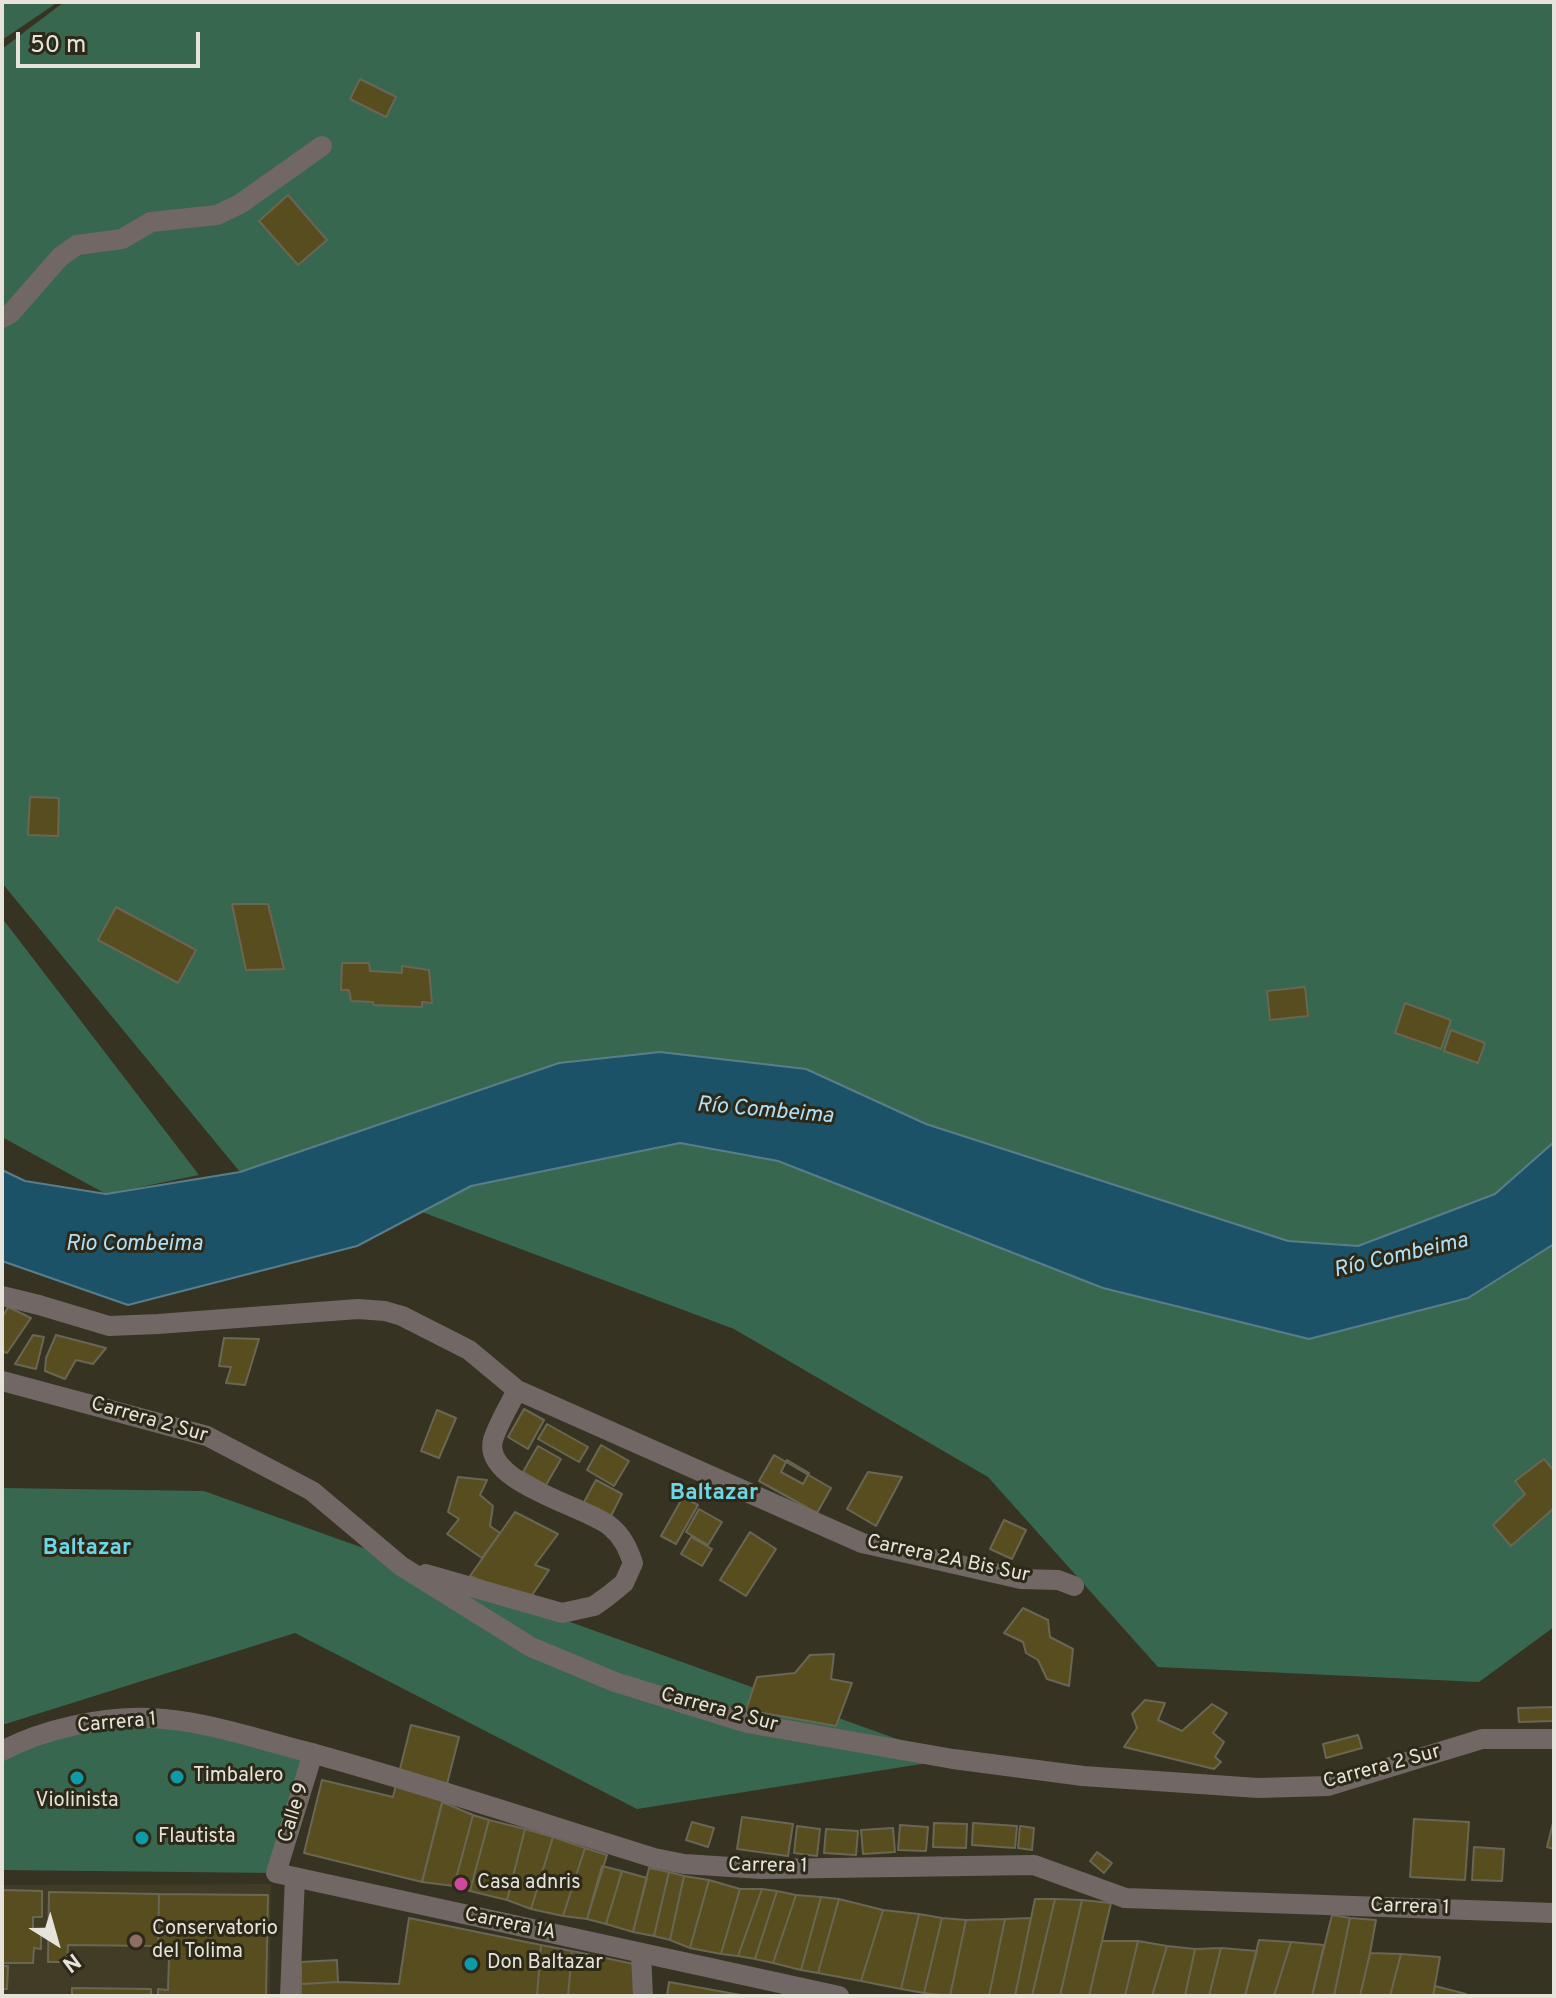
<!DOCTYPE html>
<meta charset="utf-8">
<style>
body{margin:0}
#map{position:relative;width:1556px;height:1998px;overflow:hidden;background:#373323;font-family:Overpass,sans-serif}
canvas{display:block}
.frame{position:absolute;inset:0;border:4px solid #e6e4da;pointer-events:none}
.north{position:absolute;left:16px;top:1902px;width:80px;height:80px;-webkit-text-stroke:6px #2d2919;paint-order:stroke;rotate:143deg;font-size:22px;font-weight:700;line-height:32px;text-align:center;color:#e6e4da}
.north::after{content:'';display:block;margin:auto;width:28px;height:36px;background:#e6e4da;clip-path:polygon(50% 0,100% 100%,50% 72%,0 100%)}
.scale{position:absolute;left:16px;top:32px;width:184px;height:36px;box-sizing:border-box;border:4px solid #e6e4da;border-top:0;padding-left:10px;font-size:24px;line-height:28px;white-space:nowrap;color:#e6e4da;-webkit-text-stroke:6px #2d2919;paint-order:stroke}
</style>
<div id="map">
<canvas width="1556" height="1998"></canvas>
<div class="frame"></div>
<div class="north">N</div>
<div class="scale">50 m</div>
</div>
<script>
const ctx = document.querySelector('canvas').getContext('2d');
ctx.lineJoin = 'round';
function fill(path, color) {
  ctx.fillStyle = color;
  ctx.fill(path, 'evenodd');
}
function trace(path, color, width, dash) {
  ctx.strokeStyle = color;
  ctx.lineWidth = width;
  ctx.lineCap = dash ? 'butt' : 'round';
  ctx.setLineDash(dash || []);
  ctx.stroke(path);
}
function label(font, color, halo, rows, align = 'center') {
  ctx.font = font + ' Overpass,sans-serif';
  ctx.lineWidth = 6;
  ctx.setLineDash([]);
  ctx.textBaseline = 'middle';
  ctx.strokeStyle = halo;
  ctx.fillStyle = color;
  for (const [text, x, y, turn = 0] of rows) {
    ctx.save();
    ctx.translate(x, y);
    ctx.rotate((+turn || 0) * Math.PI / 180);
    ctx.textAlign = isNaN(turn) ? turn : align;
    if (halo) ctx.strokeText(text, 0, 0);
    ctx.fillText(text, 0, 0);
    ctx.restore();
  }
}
fill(new Path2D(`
 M271 1884 270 1996H2V1885Z`), '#413c25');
fill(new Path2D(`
 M2 2H58L2 40Z
 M64 2H1554V1627L1479 1682 1158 1667 988 1477 734 1329 422 1212 240 1172 2 883V49Z
 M2 918 199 1175 106 1194 2 1137Z
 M2 1488 204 1491 953 1759 637 1809 295 1633 2 1725Z
 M117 1719 313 1753 276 1873 2 1870V1751Z`), '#38674f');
const water = new Path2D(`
 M660 1052 806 1069 926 1124 1288 1241 1358 1246 1495 1194 1554 1142V1244L1468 1298 1309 1339 1103 1288 778 1161 680 1143 471 1186 357 1246 128 1305 2 1261V1170L25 1181 106 1194 240 1172 559 1063Z`);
fill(water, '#1c5267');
trace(water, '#597e8a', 2);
const building = new Path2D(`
 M360 79 396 97 386 117 350 99Z
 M288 195 327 240 298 265 259 221Z
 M30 797 59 798 58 836 28 835Z
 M232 904H268L284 969 246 970Z
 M116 907 196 950 178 983 98 940Z
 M342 963H369L370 971 402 973V966L429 970 432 1003 422 1002V1007L374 1005 373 1002 351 1001 349 990H341Z
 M1305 987 1308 1016 1270 1020 1267 991Z
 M1405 1003 1451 1020 1441 1049 1395 1033Z
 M1451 1030 1485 1043 1478 1063 1444 1051Z
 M8 1307 31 1318 7 1353 2 1351V1318Z
 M33 1335 44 1337 36 1369 15 1364Z
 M56 1335 106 1348 93 1364 76 1360 65 1379 45 1371 46 1358Z
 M224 1338 259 1339 245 1385 226 1383 231 1367 219 1366Z
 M524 1409 544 1420 528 1449 508 1437Z
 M437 1410 456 1418 439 1458 421 1451Z
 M547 1424 588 1447 579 1462 538 1439Z
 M601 1445 629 1461 614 1486 587 1470Z
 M538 1446 561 1459 546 1485 523 1472Z
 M774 1455 831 1488 817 1513 759 1481Z
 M1544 1459 1554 1471V1508L1511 1546 1493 1525 1525 1494 1515 1481Z
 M787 1460 809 1473 803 1484 781 1472Z
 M868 1472 902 1477 876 1526 847 1509Z
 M458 1477 487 1480 480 1495 493 1506 490 1526 500 1533 482 1558 447 1534 459 1519 448 1512Z
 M596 1480 622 1494 610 1518 583 1504Z
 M683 1497 698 1505 676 1544 661 1536Z
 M699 1509 722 1522 708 1545 686 1532Z
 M515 1512 558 1534 535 1565 549 1570 528 1601 470 1576Z
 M1004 1520 1026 1530 1012 1559 990 1549Z
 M750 1532 776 1549 746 1596 720 1580Z
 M691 1537 712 1549 702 1566 681 1554Z
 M1023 1608 1048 1620 1050 1637 1073 1649 1069 1686 1047 1679 1038 1660 1026 1653 1023 1642 1004 1633Z
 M834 1654 831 1679 852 1683 836 1726 746 1710 757 1677 795 1673 810 1655Z
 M1145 1700 1165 1703 1158 1720 1182 1731 1212 1704 1227 1713 1213 1733 1224 1742 1215 1757 1221 1762 1214 1769 1124 1747 1137 1728 1132 1714Z
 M1554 1707V1721L1519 1722 1518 1708Z
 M411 1725 459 1737 422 1882 304 1853 322 1780 393 1797Z
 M1358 1735 1362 1748 1326 1758 1323 1744Z
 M442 1802 473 1815 454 1886 422 1882Z
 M473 1815 489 1820 470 1891 454 1886Z
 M742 1817 793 1824 788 1856 737 1849Z
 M1414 1819 1469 1822 1465 1880 1410 1877Z
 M1554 1819V1849L1547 1847Z
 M489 1820 525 1829 507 1900 470 1891Z
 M692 1822 714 1828 708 1847 686 1840Z
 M934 1823 967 1824 966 1848 933 1847Z
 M973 1823 1017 1826 1015 1848 972 1845Z
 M900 1825 928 1827 926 1851 898 1850Z
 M797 1826 820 1829 817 1856 794 1853Z
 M1020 1826 1034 1828 1032 1850 1018 1848Z
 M893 1828 895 1852 863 1854 861 1830Z
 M525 1829 553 1837 531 1909 507 1900Z
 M826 1829 858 1831 856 1855 824 1853Z
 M553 1837 585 1848 563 1916 531 1909Z
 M1474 1847 1504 1849 1502 1881 1472 1880Z
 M585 1848 607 1855 587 1919 563 1916Z
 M1097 1852 1112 1863 1104 1873 1090 1861Z
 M602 1866 622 1871 606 1924 587 1919Z
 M649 1868 669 1872 654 1936 633 1932Z
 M622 1871 647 1878 633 1932 606 1924Z
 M669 1872 684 1876 670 1940 654 1936Z
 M684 1876 709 1880 690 1948 670 1940Z
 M709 1880 740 1889 721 1954 690 1948Z
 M740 1889H762L738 1956 721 1954Z
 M762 1889 777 1891 755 1959 738 1956Z
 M2 1890 42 1891V1917H33V1930H41V1949L34 1948 33 1963H2Z
 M777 1891 796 1895 773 1963 755 1959Z
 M49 1892 159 1894 158 1946 68 1945 67 1962H48Z
 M159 1894 268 1895 266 1996H158V1989L168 1990 169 1958H158Z
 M796 1895 821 1897 801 1970 773 1963Z
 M821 1897 839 1899 818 1973 801 1970Z
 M839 1899 883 1910 861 1981 818 1973Z
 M1035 1899H1055L1032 1996H1015Z
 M1055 1899 1082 1900 1060 1996H1032Z
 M1082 1900 1111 1903 1089 1996H1060Z
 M883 1910 919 1914 901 1989 861 1981Z
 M919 1914 942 1918 924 1993 901 1989Z
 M1332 1915 1350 1918 1334 1996H1312Z
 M409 1918 541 1945 537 1996H301V1984L338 1982 399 1984Z
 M942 1918 966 1920 950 1996 924 1993Z
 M1031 1918 1015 1996H989L1005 1919Z
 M1350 1918 1376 1920 1370 1953 1360 1996H1334Z
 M1005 1919 989 1996H950L966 1920Z
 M1259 1940 1291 1942 1274 1996H1245Z
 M1102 1941H1138L1125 1996H1089Z
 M1138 1941 1167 1946 1152 1996H1125Z
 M1291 1942 1324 1945 1312 1996H1274Z
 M541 1945 572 1951 568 1996H537Z
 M1167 1946 1195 1949 1185 1996H1152Z
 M1221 1948 1257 1951 1245 1996H1209Z
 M1221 1948 1209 1996H1185L1195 1949Z
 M572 1951 634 1964 635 1996H568Z
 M1370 1953 1401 1954 1390 1996H1360Z
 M1401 1954 1440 1957 1433 1996H1390Z
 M337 1960 338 1982 301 1984V1962Z
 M2 1966H8L7 1989H2Z
 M669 1982 746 1996H667Z
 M1435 1986 1466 1994 1465 1996H1433Z
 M72 1988 151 1989V1996H72Z`);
fill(building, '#584d1f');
trace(building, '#6a6654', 2);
trace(new Path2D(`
 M2 318 11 313 60 257 77 245 122 239 151 222 217 215 240 204 322 146
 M2 1296 39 1305 109 1326 158 1324 358 1309 385 1311 402 1316 469 1350 517 1390 862 1543 1021 1579 1058 1580 1074 1586
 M2 1381 207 1436 312 1491 401 1566 531 1647 615 1682 747 1723 953 1759 1083 1776 1258 1788 1328 1786 1482 1739H1554
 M426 1574 562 1613 594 1606 608 1596 624 1583 633 1563C628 1549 623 1537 611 1527 586 1506 482 1483 493 1440 497 1426 510 1404 517 1390
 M2 1751C43 1729 104 1716 150 1718 202 1720 254 1738 304 1751 422 1783 538 1822 654 1858L684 1864 762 1869 1034 1865 1125 1898 1554 1913
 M313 1753 276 1873 839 1996
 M641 1954 643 1996
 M290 1996 295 1877`), '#716765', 20);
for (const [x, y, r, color] of [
 [177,1777,8,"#0f9aa8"],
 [77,1778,8,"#0f9aa8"],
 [142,1838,8,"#0f9aa8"],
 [461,1884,8,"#d1479c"],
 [136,1941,8,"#8d6e63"],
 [471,1964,8,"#0f9aa8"]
]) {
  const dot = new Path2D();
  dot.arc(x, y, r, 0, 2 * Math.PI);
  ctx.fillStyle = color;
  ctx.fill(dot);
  trace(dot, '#2d2919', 3);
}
label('20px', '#e6e4da', '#2d2919', [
 ["Carrera 2 Sur",149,1421,16],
 ["Carrera 2A Bis Sur",948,1560,12],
 ["Carrera 2 Sur",719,1711,15],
 ["Carrera 1",117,1724,-5],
 ["Carrera 2 Sur",1382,1768,-15],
 ["Calle 9",295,1813,-73],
 ["Carrera 1",768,1867,1],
 ["Carrera 1",1410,1908,2],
 ["Carrera 1A",510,1925,12]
]);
label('20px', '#e6e4da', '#2d2919', [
 ["Timbalero",193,1777],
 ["Violinista",77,1802,"center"],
 ["Flautista",158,1838],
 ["Casa adnris",477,1884],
 ["Conservatorio",152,1930],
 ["del Tolima",152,1953],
 ["Don Baltazar",487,1964]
], 'left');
label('italic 22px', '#b1e0f6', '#2d2919', [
 ["Río Combeima",765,1112,5],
 ["Rio Combeima",134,1246],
 ["Río Combeima",1401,1257,-13]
]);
label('bold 22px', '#6dd7e7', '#2d2919', [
 ["Baltazar",714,1495],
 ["Baltazar",87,1550]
]);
</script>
